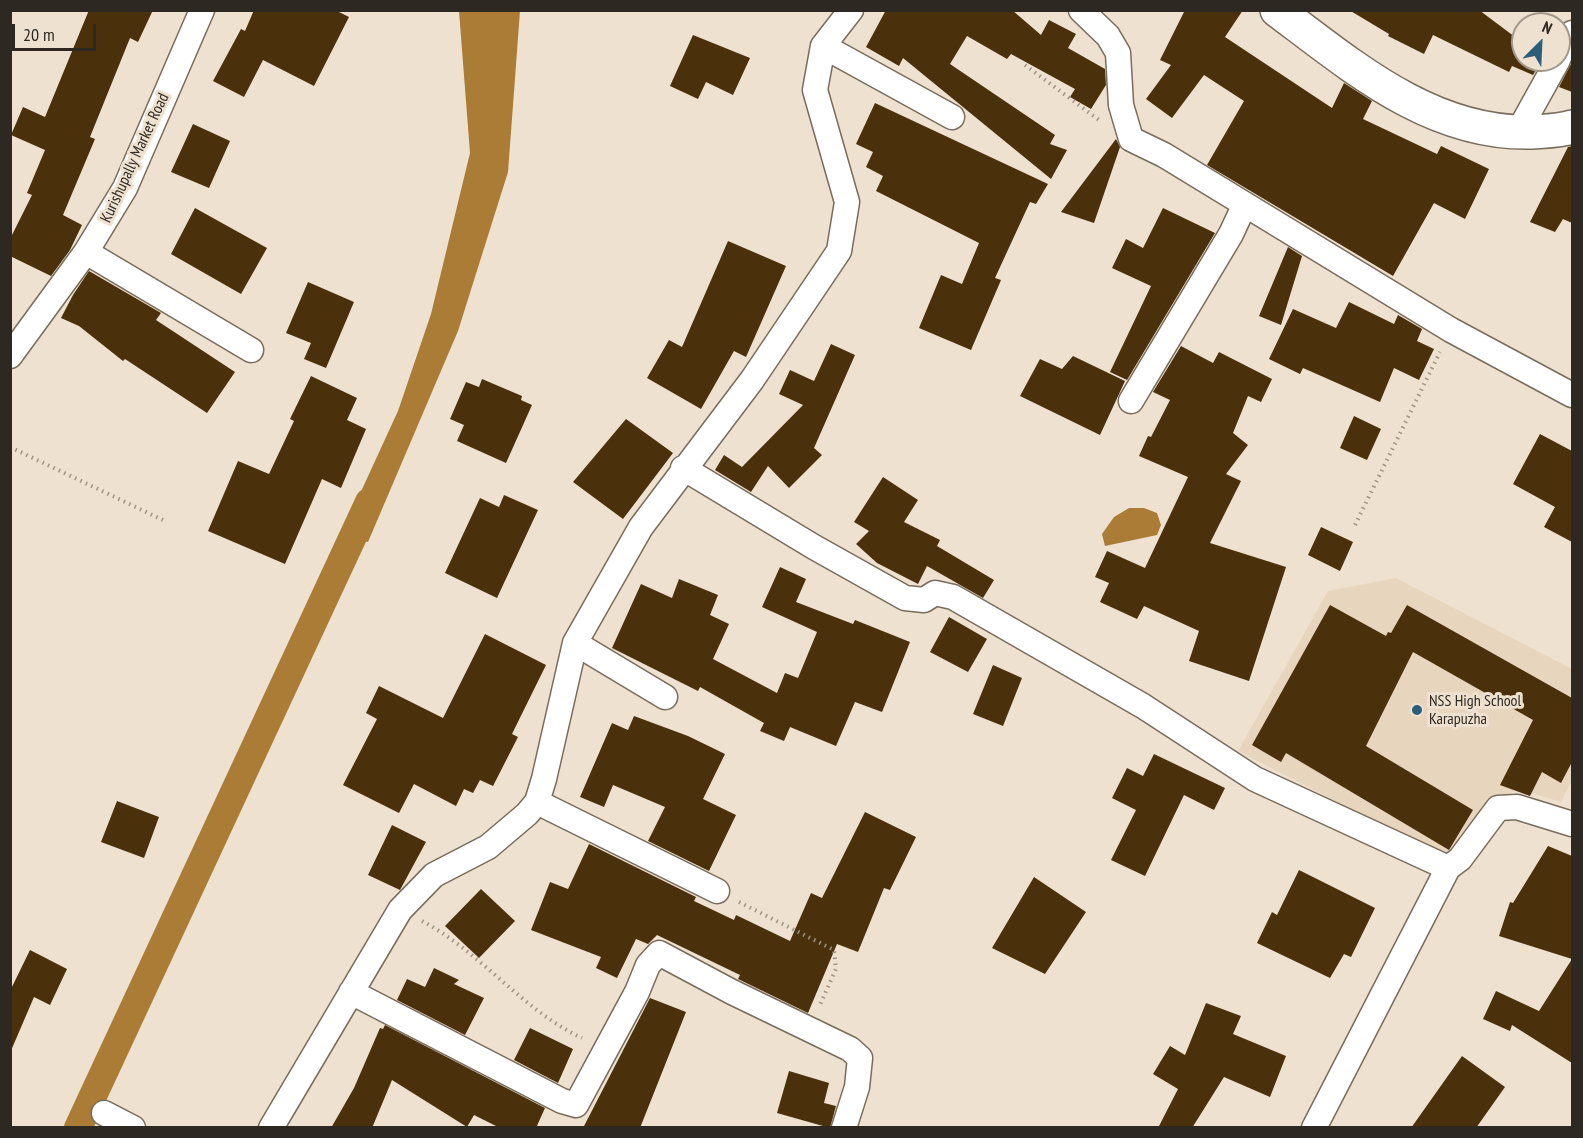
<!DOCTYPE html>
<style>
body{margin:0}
#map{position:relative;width:1583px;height:1138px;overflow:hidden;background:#efe1d0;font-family:"PT Sans Narrow",sans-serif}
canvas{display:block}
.frame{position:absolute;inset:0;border:12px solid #2d2821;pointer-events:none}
.north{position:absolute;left:1511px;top:12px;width:60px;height:60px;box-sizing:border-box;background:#efe1d0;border:2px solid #a1978a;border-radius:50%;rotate:24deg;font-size:16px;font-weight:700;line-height:24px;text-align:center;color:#2d2821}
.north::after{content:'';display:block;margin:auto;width:21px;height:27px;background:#2b5e7b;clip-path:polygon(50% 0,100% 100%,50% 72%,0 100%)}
.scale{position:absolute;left:12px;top:24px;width:84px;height:27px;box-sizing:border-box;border:3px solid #2d2821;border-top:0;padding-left:8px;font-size:18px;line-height:21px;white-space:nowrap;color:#2d2821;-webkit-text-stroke:4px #efe1d0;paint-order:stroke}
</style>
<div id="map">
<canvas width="1583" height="1138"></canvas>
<div class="frame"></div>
<div class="north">N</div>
<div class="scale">20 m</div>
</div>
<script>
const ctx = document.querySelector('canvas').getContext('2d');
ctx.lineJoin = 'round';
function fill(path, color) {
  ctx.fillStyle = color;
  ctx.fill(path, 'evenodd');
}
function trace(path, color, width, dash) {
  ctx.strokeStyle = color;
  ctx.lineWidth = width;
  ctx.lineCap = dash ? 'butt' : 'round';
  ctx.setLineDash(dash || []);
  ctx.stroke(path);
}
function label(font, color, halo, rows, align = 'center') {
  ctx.font = font + ' "PT Sans Narrow",sans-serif';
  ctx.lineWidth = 6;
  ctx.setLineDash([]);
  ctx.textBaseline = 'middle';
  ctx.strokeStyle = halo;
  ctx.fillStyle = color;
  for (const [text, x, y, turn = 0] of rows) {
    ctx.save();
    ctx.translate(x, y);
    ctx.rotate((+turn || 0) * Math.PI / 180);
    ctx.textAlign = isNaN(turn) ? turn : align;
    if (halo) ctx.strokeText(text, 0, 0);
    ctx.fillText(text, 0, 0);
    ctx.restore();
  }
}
fill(new Path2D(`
 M1396 578 1572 669V780L1561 802 1517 789 1477 816 1452 861 1238 751 1328 591Z`), '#e8d5bd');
fill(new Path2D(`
 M459 11H520L508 172 458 331 368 542 341 535 398 411 431 314 470 153Z
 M1129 508H1144L1157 513 1161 525 1157 535 1105 546 1102 534 1114 517Z`), '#ab7c36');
trace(new Path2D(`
 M78 1128 369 502`), '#ab7c36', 28);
fill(new Path2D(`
 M89 10H153L138 42 130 38 90 137 95 139 63 215 82 225 70 250 51 276 10 256V239L32 195 27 193 45 150 11 135 23 107 45 117Z
 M254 10H335L349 17 314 86 263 60 244 97 213 81 241 29 245 31Z
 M886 10H1012L1041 35 1049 20 1076 34 1068 48 1105 69 1106 85 1091 109 1070 97 1075 89 1011 54 1007 59 967 36 950 64 1055 135 1050 144 1067 150 1051 179 903 58 899 66 866 47Z
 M1185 10H1243L1225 37 1332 108 1344 83 1372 101 1363 119 1437 154 1441 146 1489 169 1465 219 1434 203 1393 276 1207 165 1244 101 1204 75 1172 118 1146 99 1171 65 1160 60Z
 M1349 10H1479L1523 43V60H1542L1533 75 1512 66 1509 72 1433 35 1424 54 1388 36 1389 34Z
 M693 35 750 58 733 95 706 82 698 99 670 86Z
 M1572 62V92L1559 87Z
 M875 103 1048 184 1036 204 1030 202 995 278 1001 280 971 350 919 328 941 275 962 284 979 243 876 191 883 176 866 167 873 152 856 144Z
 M193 124 230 141 209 188 171 172Z
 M1116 139 1120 147 1094 223 1061 212Z
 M1572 146V223L1563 219 1555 232 1530 222 1568 147Z
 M195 208 267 248 241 294 171 254Z
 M1163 208 1215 233 1127 380 1110 372 1151 286 1112 268 1126 239 1143 248Z
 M728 241 786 266 746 357 734 351 701 409 647 378 669 340 682 347Z
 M1288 247 1302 256 1281 325 1259 316Z
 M89 271 161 313 156 320 235 372 207 413 125 359 123 361 79 326 61 318 73 295Z
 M308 282 354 302 326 368 304 359 311 343 286 333Z
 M1349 302 1394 324 1398 315 1422 329 1417 341 1434 349 1419 380 1394 368 1380 402 1303 368 1300 374 1269 359 1293 309 1336 328Z
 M831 344 855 355 814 448 822 455 789 488 768 466 751 492 715 470 724 455 742 467 803 405 779 394 790 370 814 381Z
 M1181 346 1213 363 1219 352 1272 379 1261 402 1248 396 1233 433 1248 445 1226 474 1241 481 1210 543 1286 567 1249 681 1189 661 1199 631 1144 606 1137 619 1100 602 1109 583 1095 577 1107 551 1145 568 1188 477 1139 456 1148 436 1151 437 1170 400 1153 392Z
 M1073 356 1125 381 1100 435 1020 396 1040 359 1062 369Z
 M311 376 357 398 347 420 366 429 341 488 322 479 285 564 208 531 238 461 269 474 294 421 290 419Z
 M482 379 522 396 521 400 532 405 506 463 457 441 464 425 450 419 466 382 479 387Z
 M1354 416 1381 429 1367 460 1340 448Z
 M626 419 673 453 623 519 573 482Z
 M1540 434 1572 451V542L1544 527 1555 507 1513 484Z
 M883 477 918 500 904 522 940 540 937 546 994 580 983 598 927 566 918 584 877 563 856 544 869 531 854 522Z
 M504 495 538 510 497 598 445 573 480 498 499 507Z
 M1321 527 1353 542 1340 571 1308 555Z
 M780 567 806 579 796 602 853 624 855 620 910 642 882 712 855 702 836 746 790 727 784 741 760 731 764 723 700 687 698 691 612 648 641 584 672 598 679 579 718 595 710 615 729 624 713 659 777 693 785 673 798 678 817 632 762 607Z
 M1330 605 1386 636 1388 632 1391 633 1407 605 1572 698V762L1561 783 1542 772 1530 796 1500 785 1533 720 1413 652 1366 746 1473 810 1449 850 1286 753 1281 762 1252 745Z
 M949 617 987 639 968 672 930 652Z
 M485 634 546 665 512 734 518 737 493 786 480 780 473 793 464 789 456 806 414 784 399 813 343 785 377 719 366 713 379 686 443 718Z
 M993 665 1022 678 1003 726 973 714Z
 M634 716 688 736 725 754 703 799 736 815 709 871 648 841 665 807 613 785 604 807 580 797 612 723 628 730Z
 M1154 754 1225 788 1214 810 1184 795 1145 876 1111 860 1136 810 1112 798 1127 768 1143 776Z
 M117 801 159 817 144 858 101 842Z
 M865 812 916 837 890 890 884 888 858 952 837 944 808 1013 738 979 740 975 657 935 648 944 636 939 617 978 596 968 601 957 531 930 550 882 568 889 589 844 696 897 694 901 734 920 736 915 790 941 811 893 822 898Z
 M392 825 426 842 400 890 368 875Z
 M1548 846 1572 856V959L1499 936 1510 902 1513 903Z
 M1299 870 1375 908 1351 957 1344 954 1330 978 1257 943 1272 912 1277 915Z
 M1034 877 1086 912 1045 974 992 948Z
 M481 889 515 921 479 958 445 926Z
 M30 950 67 969 50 1005 34 997 10 1053V991Z
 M1572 959V1063L1512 1025 1510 1031 1483 1019 1496 991 1539 1011Z
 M434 968 459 980 454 984 484 998 465 1035 397 1000 407 979 425 987Z
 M650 998 686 1012 640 1128H583Z
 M1206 1003 1241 1016 1233 1034 1286 1056 1270 1097 1224 1077 1192 1128H1158L1178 1089 1153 1074 1170 1046 1185 1055Z
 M385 1025 545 1108 536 1128H500L474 1115 467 1127 392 1080 372 1128H331L354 1088 380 1028 383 1029Z
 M530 1028 573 1049 558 1083 514 1060Z
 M1462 1056 1505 1087 1476 1128H1411Z
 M789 1071 829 1083 824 1103 836 1106 830 1128 777 1113Z`), '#4a310b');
const street = new Path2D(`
 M1081 10 1108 36 1118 53 1121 105 1131 139 1164 155 1451 330 1572 395
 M823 46 952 117
 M1559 57 1572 33
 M1518 132 1558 60
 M86 252 251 350
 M10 356 86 252 125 188 202 10
 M1131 401 1231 234 1244 206
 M683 468 814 547 905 598 924 600 935 593 953 597 1143 706 1255 779 1448 868
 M575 643 665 697
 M537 802 717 891
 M351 992 562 1101 576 1105 637 992 648 965 659 953 732 992 850 1049 860 1058 857 1087 844 1128
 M104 1113 133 1128
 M271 1128 400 910 434 875 488 847 527 814 537 802 544 779 575 643 641 527 752 380 839 251 847 202 815 90 823 46 851 10
 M1314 1128 1448 868 1460 859 1498 808 1517 807 1572 824`);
const secondary = new Path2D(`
 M1277 10C1353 67 1432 135 1532 132 1546 131 1559 131 1572 127`);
trace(street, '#786c5c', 27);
trace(secondary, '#786c5c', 36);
trace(new Path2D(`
 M1025 65 1099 120
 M10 447 167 522
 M1355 525 1440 352
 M739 902 834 950 836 969 819 1007
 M422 921C481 952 522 1010 582 1038`), '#9e9487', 4, [1.5, 4.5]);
trace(street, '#fff', 24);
trace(secondary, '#fff', 33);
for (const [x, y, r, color] of [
 [1417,710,6,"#2b5e7b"]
]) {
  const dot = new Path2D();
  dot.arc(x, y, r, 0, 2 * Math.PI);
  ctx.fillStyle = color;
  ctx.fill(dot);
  trace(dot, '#efe1d0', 2);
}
label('16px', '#2d2821', '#efe1d0', [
 ["Kurishupally Market Road",135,158,-65]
]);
label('16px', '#2d2821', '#efe1d0', [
 ["NSS High School",1429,701],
 ["Karapuzha",1429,719]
], 'left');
</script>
